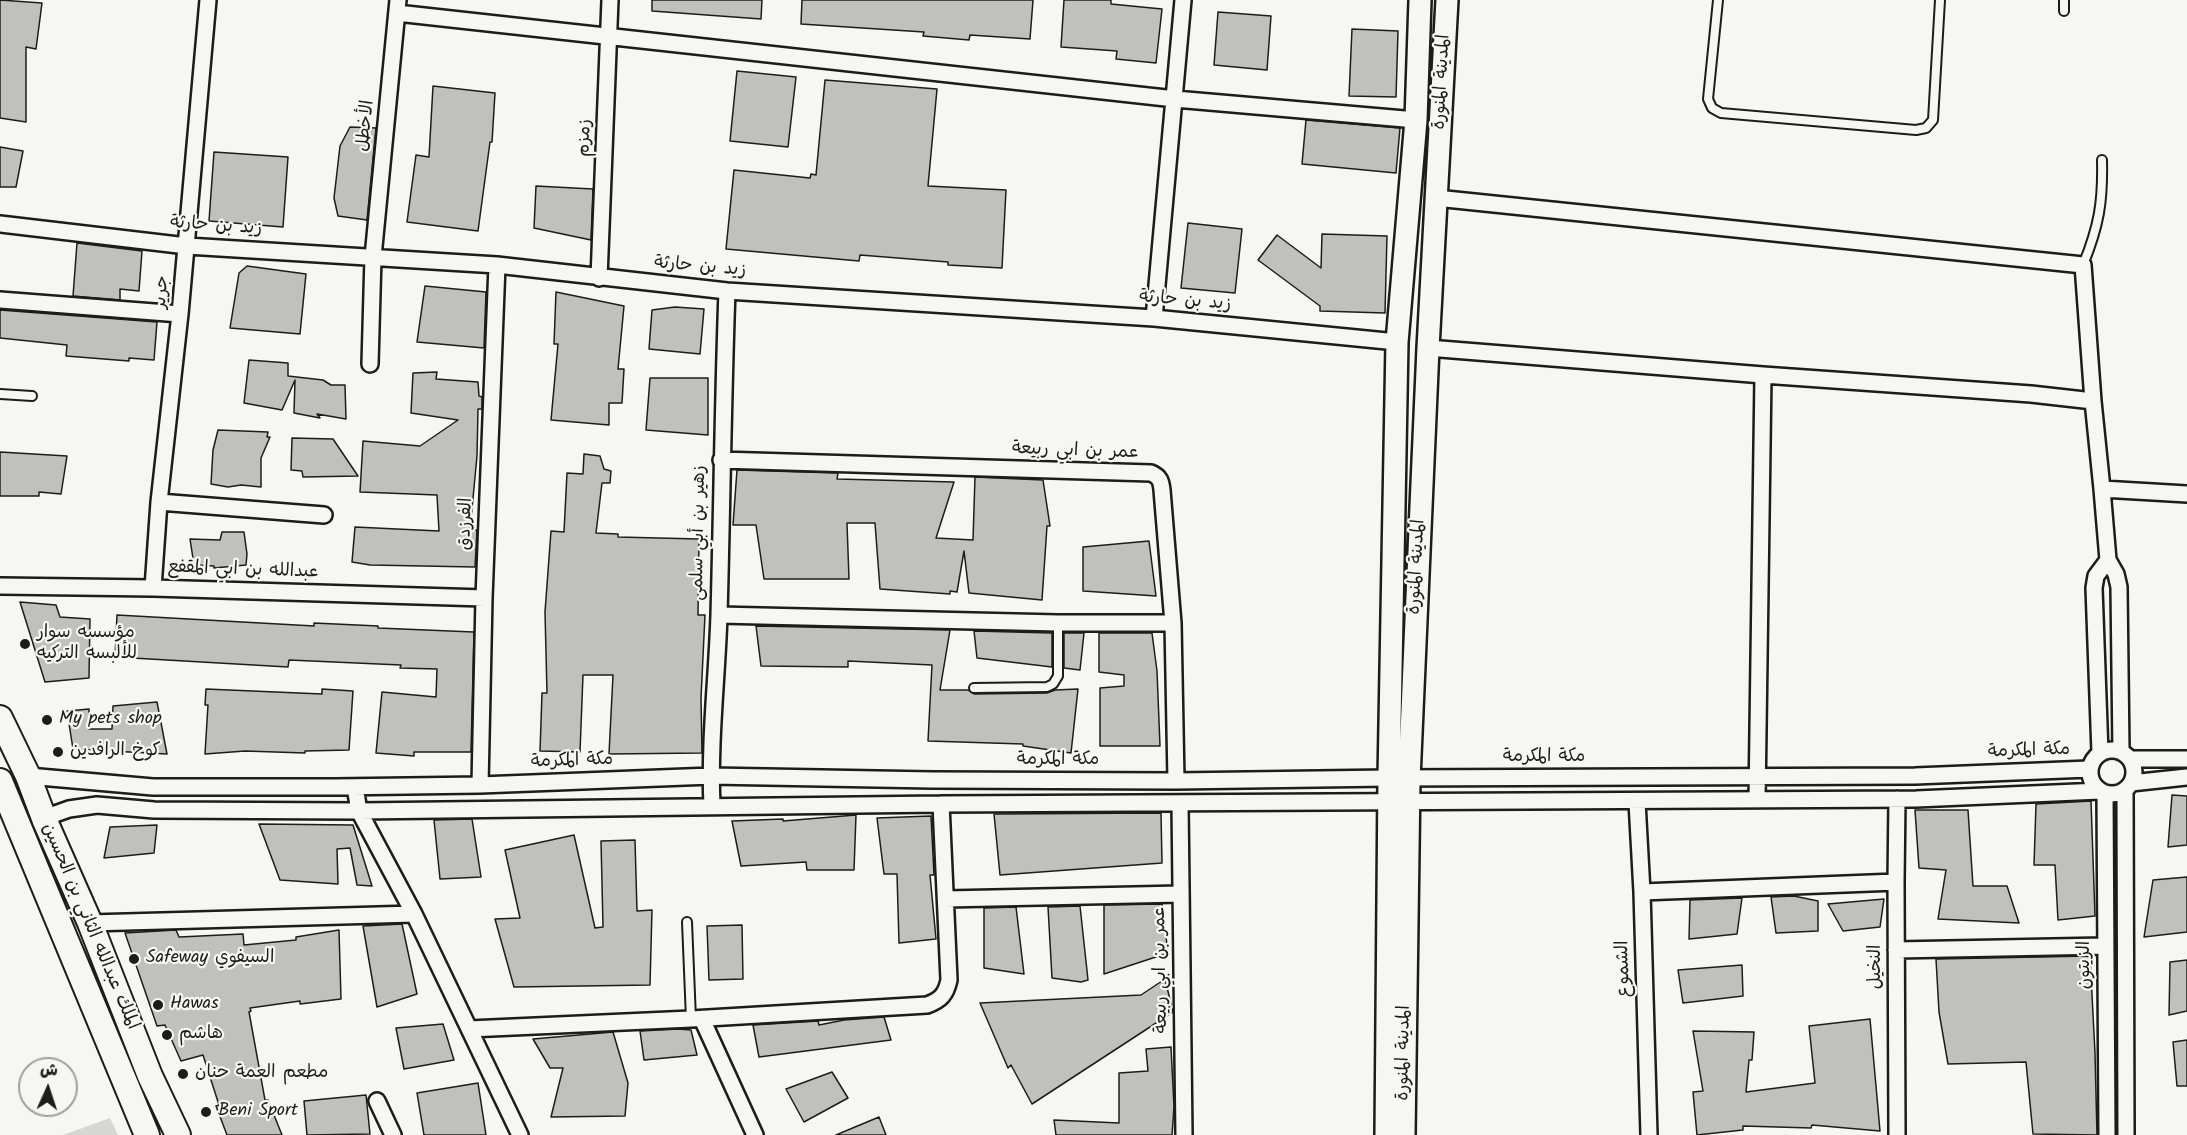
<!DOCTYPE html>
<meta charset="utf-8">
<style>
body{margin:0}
#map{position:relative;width:2187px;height:1135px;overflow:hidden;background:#f6f6f2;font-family:Kalam,"Playpen Sans Arabic",sans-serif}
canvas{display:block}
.north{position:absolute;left:18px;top:1057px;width:60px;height:60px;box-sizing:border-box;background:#f6f6f2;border:2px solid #9f9f9c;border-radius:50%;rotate:3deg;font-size:16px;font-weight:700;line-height:24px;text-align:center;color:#1c1c1c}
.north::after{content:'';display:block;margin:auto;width:21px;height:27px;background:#1c1c1c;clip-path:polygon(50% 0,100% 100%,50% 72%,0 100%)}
</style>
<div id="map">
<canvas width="2187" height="1135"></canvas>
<div class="north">ش</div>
</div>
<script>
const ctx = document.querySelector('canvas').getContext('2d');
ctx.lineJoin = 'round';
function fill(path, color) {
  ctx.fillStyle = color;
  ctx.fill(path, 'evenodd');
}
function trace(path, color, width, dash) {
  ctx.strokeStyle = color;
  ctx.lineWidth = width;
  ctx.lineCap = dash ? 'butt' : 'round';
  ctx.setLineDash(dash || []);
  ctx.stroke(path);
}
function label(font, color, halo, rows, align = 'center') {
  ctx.font = font + ' Kalam,"Playpen Sans Arabic",sans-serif';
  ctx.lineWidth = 4.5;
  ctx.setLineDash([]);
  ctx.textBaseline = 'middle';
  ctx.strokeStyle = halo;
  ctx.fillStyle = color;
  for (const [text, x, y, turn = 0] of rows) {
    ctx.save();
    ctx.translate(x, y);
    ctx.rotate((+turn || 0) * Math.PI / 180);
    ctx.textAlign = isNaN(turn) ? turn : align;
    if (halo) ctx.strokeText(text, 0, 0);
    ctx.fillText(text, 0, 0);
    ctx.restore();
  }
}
fill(new Path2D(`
 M110 1118 118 1135H63Z`), '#d6d6d2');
const building = new Path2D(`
 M0 0 42 3 36 49 26 47V122L0 118Z
 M652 0H762L761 19 652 11Z
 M802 0H1033L1030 39 970 35 969 40 923 36 924 32 801 24Z
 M1064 0H1111V4L1162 9 1156 63 1116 59 1117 51 1061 47Z
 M1218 12 1271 16 1267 70 1214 65Z
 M1352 29 1398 31 1396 97 1349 96Z
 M737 71 796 77 788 147 730 141Z
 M825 80 937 89 928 186 1006 190 1002 268 948 265V262L860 255 859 261 726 249 734 170 810 178 811 174 816 175Z
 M433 86 495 93 492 142H490L478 231 407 222 416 155 429 157Z
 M1306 120 1400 128 1396 173 1302 164Z
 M350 127 376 128 367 220 338 216 334 198 340 146Z
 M0 147 23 151 16 187H0Z
 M214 152 288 157 283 227 209 221Z
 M536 186 593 189 591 240 534 228Z
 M1188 223 1242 229 1235 293 1181 288Z
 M1322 234 1387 236 1385 313 1320 311V306L1258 260 1277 235 1321 268Z
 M77 243 142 251 139 291 120 289V300L73 296Z
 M247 266 306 274 300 334 230 328 239 273Z
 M425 286 486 292 484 348 417 342Z
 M556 292 624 306 618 369H624L622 403H609V425L551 420 558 344H554Z
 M675 307 704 309 700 354 649 349 652 310Z
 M0 310 157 322 154 360 129 358V361L66 356 67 345 0 338Z
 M249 360 288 363V376L323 380 331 385H345L346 419 317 414 320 418 294 413 295 380 282 410 244 403Z
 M437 372 436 379 478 382 479 396 482 397V409H478L477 456 470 530H477L475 567 370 565 352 562 355 527 439 531 437 495 360 492 363 441 420 446 458 420 411 413 413 373Z
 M650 378H708V435L646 430Z
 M218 430 268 432 267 437H270L261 458V487L241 485 228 487 211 484 213 450Z
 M292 438 333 439 358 476 303 477 302 471 291 470Z
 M0 452 67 456 61 494 39 492V496H0Z
 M584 454 600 456 604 469 611 471 610 483H602L596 533 618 534V537L699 539 698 615H705L701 698 702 753 609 754 613 675H583L580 752 540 751 542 693H547L545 612 551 531 564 532 567 473 583 474Z
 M737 470 838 473 837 479 954 482 936 538 973 540 975 477 1043 480 1050 526H1047L1042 600 969 593 964 551 957 592 950 591V594L880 589 875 523H847L849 579H764L756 525H733Z
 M222 532H244L247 554 246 565 214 568V566L194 565 190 539 220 540Z
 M1149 541 1156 596 1083 591V547Z
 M20 602 56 605 60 617 90 619 89 678 45 682Z
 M117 615 314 626V623L378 626V628L474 632 471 752H414V756L376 753 382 692 436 697 437 669 400 668 401 665 289 660 288 667 115 657Z
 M756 626 950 630 940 690H968L974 694 1047 693 1055 690 1078 689 1071 753 1023 746V744L928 741 932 665 848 661V667L761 666Z
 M974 631 1052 633V667L977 658Z
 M1064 633H1084L1080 670 1064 668Z
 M1099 633H1152L1157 671 1160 746H1100V688L1124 686V675L1099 672Z
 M206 689 322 694V689L353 691 349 750 305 751V753L245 751 205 754 208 705H205Z
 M157 702 167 754 73 749 67 711 89 709V729H112L113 706Z
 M2172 795 2187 796V845L2168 847Z
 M2091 801 2095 916 2058 920 2055 865H2034L2036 804Z
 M1915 810H1968L1973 886H2007L2019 923 1938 919 1946 870 1919 868Z
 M1161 813 1162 863 1000 875 994 814Z
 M856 815 854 870H807L806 862 741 866 732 821 783 819V821Z
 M931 816 934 875H930L936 939 899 943 897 874H884L877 818Z
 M472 819 481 877 440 879 434 820Z
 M259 824 353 825 372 886 357 885 350 848 337 849 338 884 280 880Z
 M157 825 154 853 104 858 110 827Z
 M574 835 595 928 603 927 601 841 635 840 637 911 652 910 650 985 514 987 495 919 520 918 505 850Z
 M2187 877V932L2144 937 2153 880Z
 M1794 896 1818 901V931L1776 933 1771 897Z
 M1742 898 1737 934 1689 939 1690 900Z
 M1884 899 1880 927 1843 931 1828 904Z
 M1162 904 1168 953 1104 974V905Z
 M1080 906 1088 980 1081 982 1052 978 1048 907Z
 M1016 907 1024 974 984 968V908Z
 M402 924 417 994 377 1007 363 926Z
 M742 925 743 979 709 980 707 926Z
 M176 930 179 937 243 934 244 945 296 940V937L339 930 341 999 300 1004V1001L250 1008 251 1011 249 1012 265 1100H268L282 1135H227L216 1106 219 1105 203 1055 181 1061 165 1025 157 1026 125 933Z
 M2090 956 2095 1053 2097 1135 2033 1134 2026 1062 1948 1064 1939 1012 1936 959Z
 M2187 960V1011L2169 1015 2170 962Z
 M1742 965 1743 996 1683 1003 1678 970Z
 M1165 979 1173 1012 1032 1104 1011 1065 1008 1068 980 1003 1141 995Z
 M884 1017 891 1040 759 1057 753 1025 818 1021 819 1025 844 1020Z
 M1870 1019 1880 1131 1812 1125 1811 1128 1743 1126V1130L1697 1135 1693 1092 1703 1091 1693 1031 1754 1032 1752 1060H1749L1746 1092 1815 1083 1809 1026Z
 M443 1024 454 1060 404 1069 396 1028Z
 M678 1029 691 1030 697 1055 644 1060 640 1031Z
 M613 1032 628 1083 625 1116 551 1117 563 1068H550L533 1039Z
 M2187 1040V1086H2177L2173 1042Z
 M1171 1047 1174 1107 1172 1135H1056L1054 1120 1119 1123V1073L1148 1071 1146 1049Z
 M832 1072 848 1098 804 1122 786 1089Z
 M478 1083 486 1135H424L417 1093Z
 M366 1095 370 1134 307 1135 304 1101Z
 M879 1117 886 1135H836Z`);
fill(building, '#c0c0bd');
trace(building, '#1c1c1c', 1.5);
const lane = new Path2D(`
 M1718 0 1708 99 1712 108 1721 113 1916 130 1926 128 1933 120 1940 0
 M2064 11V0
 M2083 265C2099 226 2103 202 2102 160
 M0 394 32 396
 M974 688 1047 687 1053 684 1058 676V623
 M687 922 691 1019`);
const street = new Path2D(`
 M397 13 1175 99 1416 120
 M1436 198 2083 265 2093 401
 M0 224 187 246 497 265 727 291 1154 318 1397 342
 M599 278 610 0
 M0 300 180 314
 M1154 318 1183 0
 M1428 348 1763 375 2031 394 2093 401 2102 489
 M370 364 373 257 398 0
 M721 460 1151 473C1160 477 1161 481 1162 490L1173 623 1176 781
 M159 502 324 515
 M0 586 153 588 484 598
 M153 588 159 502 180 314 208 0
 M719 615 1058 623H1173
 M2090 772a22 22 0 1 1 44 0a22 22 0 1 1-44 0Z
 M2121 752 2119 587 2116 574 2108 560 2102 489 2187 494
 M2100 753 2094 588 2096 576 2108 560
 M2130 759H2187
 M28 776 153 787H335L480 785 711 776 932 780 1176 781 1389 778 1915 776 2089 769
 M2131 783 2187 777
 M480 785 484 598 497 265
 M355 787 359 811 414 914 520 1135
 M2125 790 2126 1135
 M2105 794 2107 1135
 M1757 800 1763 375
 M1637 802 1642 892 1649 1135
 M1180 804 1184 1135
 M712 806C709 742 717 678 719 615 722 507 723 399 727 291
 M45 821 55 814 69 809 97 805 154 810 359 811 941 804 1916 799 2100 791
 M1642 892 1896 882
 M946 899 1181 894
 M90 923 414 914
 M1896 950 2105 946
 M702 1019 755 1135
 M469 1029 691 1019 927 1005C941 1000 946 994 949 980L941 804
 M377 1101 393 1135
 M1897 1135 1896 882 1897 799`);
const secondary = new Path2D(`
 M1386 1135 1389 778 1397 342 1416 120 1420 0
 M1404 1135 1409 779 1428 348 1447 0`);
const primary = new Path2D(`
 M0 718 28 776 45 821 90 923 150 1076 178 1135
 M0 781 147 1135`);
trace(lane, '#1c1c1c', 12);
trace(street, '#1c1c1c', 20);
trace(secondary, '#1c1c1c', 26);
trace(primary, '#1c1c1c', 28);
trace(lane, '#f6f6f2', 8);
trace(street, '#f6f6f2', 15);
trace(secondary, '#f6f6f2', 21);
trace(primary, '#f6f6f2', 24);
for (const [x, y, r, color] of [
 [25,644,6,"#1c1c1c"],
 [47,720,6,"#1c1c1c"],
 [58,752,6,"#1c1c1c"],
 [134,959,6,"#1c1c1c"],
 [158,1005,6,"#1c1c1c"],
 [167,1035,6,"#1c1c1c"],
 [183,1074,6,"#1c1c1c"],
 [206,1112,6,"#1c1c1c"]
]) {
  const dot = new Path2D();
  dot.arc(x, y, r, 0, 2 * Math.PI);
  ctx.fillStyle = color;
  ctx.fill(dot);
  trace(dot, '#f6f6f2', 2);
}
label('18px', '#1c1c1c', '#f6f6f2', [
 ["المدينة المنورة",1443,82,-87],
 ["الأخطل",367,126,-84],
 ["زمزم",586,138,-88],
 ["زيد بن حارثة",216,227,4],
 ["زيد بن حارثة",700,268,5],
 ["جرير",163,292,-85],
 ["زيد بن حارثة",1185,302,5],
 ["عمر بن ابي ربيعة",1075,452,2],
 ["الفرزدق",467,524,-88],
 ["زهير بن أبي سلمى",700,533,-89],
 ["المدينة المنورة",1418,567,-87],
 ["عبدالله بن ابي المقفع",243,571,2],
 ["مكة المكرمة",2029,752,-2],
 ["مكة المكرمة",1544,758],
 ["مكة المكرمة",1058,761],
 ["مكة المكرمة",572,762,-2],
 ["الملك عبدالله الثاني بن الحسين",89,927,67],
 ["الزيتون",2086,965,-90],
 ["النخيل",1877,967,-90],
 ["الشموع",1625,969,-92],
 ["عمر بن ابي ربيعة",1162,970,-91],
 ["المدينة المنورة",1405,1053,-89]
]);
label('18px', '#1c1c1c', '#f6f6f2', [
 ["مؤسسه سوار",37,634],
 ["للألبسه التركيه",37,655],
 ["My pets shop",59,720],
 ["كوخ الرافدين",70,752],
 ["Safeway السيفوي",146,959],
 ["Hawas",170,1005],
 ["هاشم",179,1035],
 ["مطعم العمة حنان",195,1074],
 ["Beni Sport",218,1112]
], 'left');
</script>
